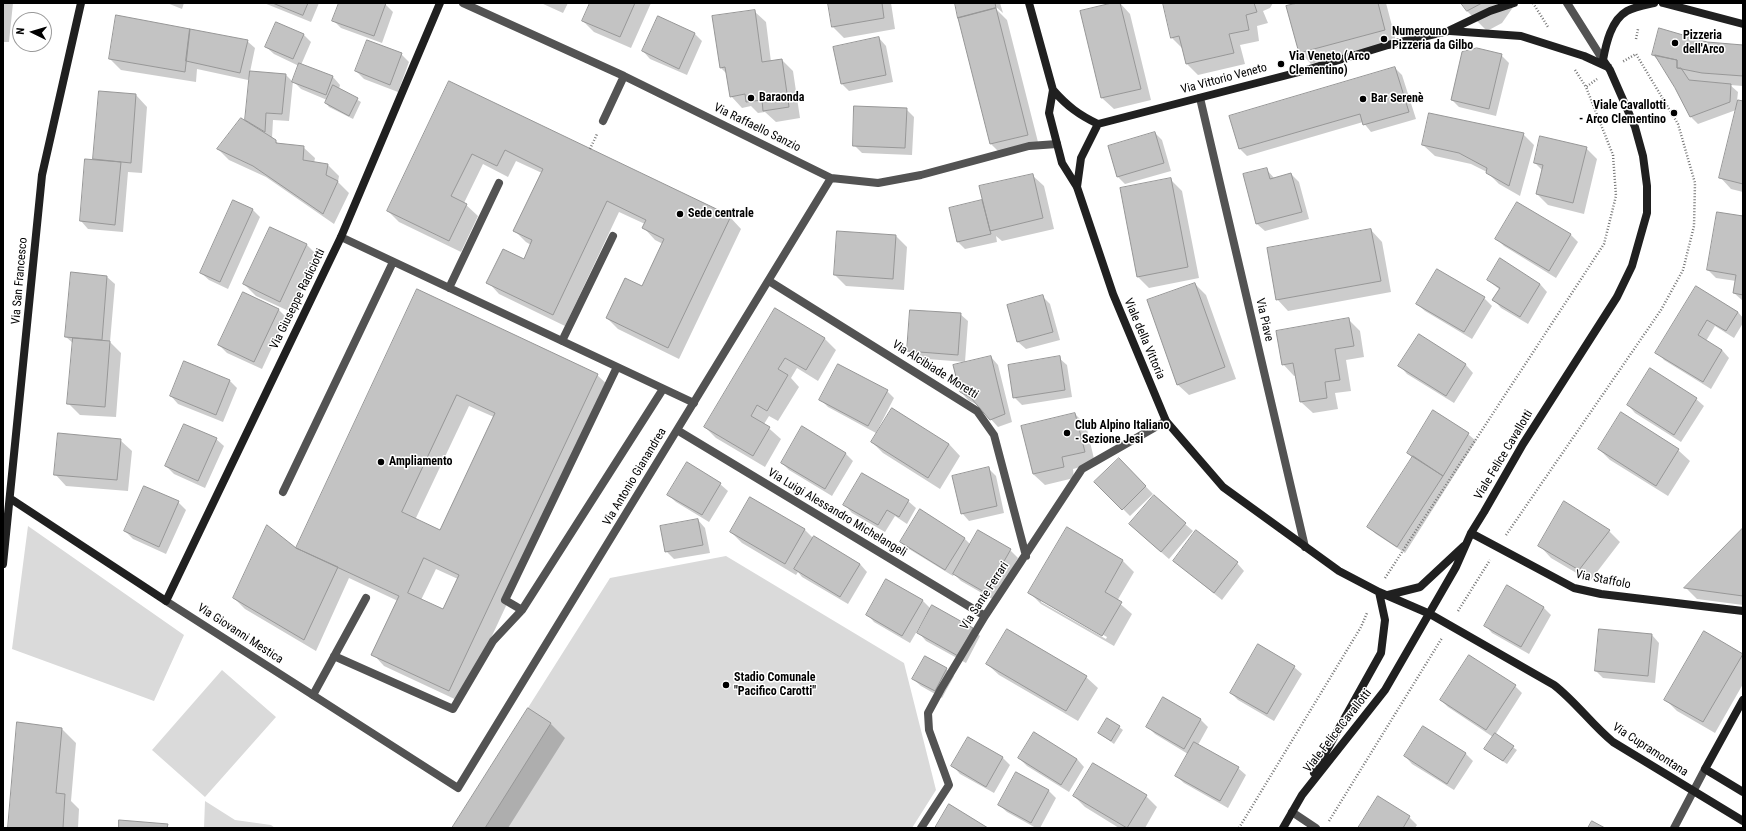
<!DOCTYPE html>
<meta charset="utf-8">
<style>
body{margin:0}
#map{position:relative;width:1746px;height:831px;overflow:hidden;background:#fff;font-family:"Roboto Condensed",sans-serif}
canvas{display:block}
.frame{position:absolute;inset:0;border:4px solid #000;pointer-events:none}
.north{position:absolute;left:12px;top:12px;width:40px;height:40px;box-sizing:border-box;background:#fff;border:1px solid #999;border-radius:50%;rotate:275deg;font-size:11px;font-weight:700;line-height:16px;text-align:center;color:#000}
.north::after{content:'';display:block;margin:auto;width:14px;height:18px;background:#000;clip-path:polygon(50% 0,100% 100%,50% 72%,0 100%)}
</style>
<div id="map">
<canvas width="1746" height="831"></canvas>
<div class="frame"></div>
<div class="north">N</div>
</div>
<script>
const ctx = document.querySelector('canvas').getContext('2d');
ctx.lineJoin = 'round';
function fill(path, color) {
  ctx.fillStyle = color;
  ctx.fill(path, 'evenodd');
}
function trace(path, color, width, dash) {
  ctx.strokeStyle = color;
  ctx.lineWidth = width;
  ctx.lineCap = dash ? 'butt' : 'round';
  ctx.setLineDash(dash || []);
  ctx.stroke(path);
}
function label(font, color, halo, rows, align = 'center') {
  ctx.font = font + ' "Roboto Condensed",sans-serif';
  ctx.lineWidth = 3;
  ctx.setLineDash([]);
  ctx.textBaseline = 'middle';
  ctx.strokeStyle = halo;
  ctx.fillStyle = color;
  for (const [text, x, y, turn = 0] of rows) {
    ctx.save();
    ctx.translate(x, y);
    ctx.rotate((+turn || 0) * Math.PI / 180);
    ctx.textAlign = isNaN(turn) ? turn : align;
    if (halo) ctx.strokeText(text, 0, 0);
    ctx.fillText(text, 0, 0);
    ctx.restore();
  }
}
fill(new Path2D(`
 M28 526 184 635 154 701 12 649Z
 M726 556 904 663 936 790 912 828H452L610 578Z
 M222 670 276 717 205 797 152 750Z
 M205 801 235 820 271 825 275 828H204Z`), '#dadada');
fill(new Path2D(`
 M3 3H13L9 42H3Z
 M167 3H184L182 9Z
 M264 3H319L311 22Z
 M340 3 385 4 393 12 382 43 341 28 334 21Z
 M541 3H568L563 13Z
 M591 3H651L631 48 594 32 583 21Z
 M829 3H891L895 29 844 38 833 27Z
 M956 3H1000L1003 13 995 6V8L1007 20 1039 146 1002 155 991 144Z
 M1120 3 1130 14 1151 100 1114 109 1102 98 1081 12Z
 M1164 3H1273L1270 8 1263 11 1268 23 1257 26 1259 41 1240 45 1245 64 1198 75 1187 64 1183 49 1172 38Z
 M1302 3H1386L1396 41 1311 64 1300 52Z
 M1463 3H1516L1502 23 1487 31 1467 11Z
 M754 11 766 22 771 62 782 60 793 71 800 118 776 122 765 112 758 113 751 106 742 108 731 96 727 74 721 68Z
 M658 17 695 34 702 41 687 75 650 59 643 51Z
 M276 23 304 35 311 42 301 65 333 77 340 85 339 89 361 102 353 119 329 107 326 103 327 100 301 89 293 81 289 121 273 120 272 138 280 145 303 147 315 158 314 163 328 165 339 176 338 182 349 193 334 224 266 177 229 160 218 149 250 123 246 120 251 74 248 80 197 69 196 82 121 70 110 59 247 41 255 48 250 72 286 75 293 82 299 66 274 54 266 47Z
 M879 38 886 46 893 82 849 91 842 84Z
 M1707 43 1743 46V86L1730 85 1738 92 1737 101 1743 102V192L1731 189 1720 177 1736 110 1698 124 1691 117 1676 87 1659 61 1653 55Z
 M401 54 409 62 398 92 364 79 356 71Z
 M1501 55 1509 63 1496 116 1459 107 1452 100Z
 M1395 68 1402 75 1416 119 1371 132 1363 122 1247 156 1240 149 1230 117Z
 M449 82 730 217 741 229 679 359 618 329 607 318 642 288 663 244 655 240 644 228 645 224 619 212 565 326 499 294 488 282 524 260 531 245 526 242 515 231 542 173 516 161 508 177 483 164 464 203 478 216 461 252 399 222 388 211Z
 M100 92 136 95 147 107 142 173 128 172 123 232 88 229 81 221 93 160Z
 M906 109 914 117 912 155 862 153 854 145Z
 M1155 133 1162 140 1171 171 1125 184 1118 177 1109 146Z
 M1523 134 1534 145 1520 196 1499 184 1487 172 1471 164 1435 156 1423 145Z
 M1586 148 1597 159 1584 214 1548 205 1537 194 1543 171 1535 163Z
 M1266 169 1275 179 1291 174 1299 182 1309 219 1265 231 1257 224 1244 175Z
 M1032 175 1044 186 1054 229 1002 241 996 236 997 242 965 249 958 242 982 201 984 203Z
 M1170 179 1182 191 1199 278 1149 288 1138 277Z
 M234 201 253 210 260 217 228 289 209 280 201 273Z
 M1743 217V301L1734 293 1736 281 1716 278 1708 270Z
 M1371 230 1382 242 1391 292 1288 311 1277 299Z
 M838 232 896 236 907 247 904 290 846 286 835 275Z
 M1570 234 1578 242 1556 278 1504 246 1497 239Z
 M307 245 318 256 291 312 256 296 244 284Z
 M72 274 107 277 115 284 110 342 121 353 116 417 80 415 68 403 74 344 66 337Z
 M1488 280 1540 284 1547 292 1528 324 1501 308 1494 300 1500 290Z
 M1195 284 1206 295 1236 379 1189 395 1177 384Z
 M1696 287 1738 312 1743 318V323L1734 338 1715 326 1706 341 1722 350 1729 358 1711 389 1664 360 1657 352Z
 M418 290 597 375 609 386 461 702 384 666 373 654 398 601 349 578 316 651 245 609 234 598 296 549ZM469 406 494 417 440 532 415 520ZM436 569 458 579 444 611 421 600Z
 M244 293 279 310 286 317 262 369 227 353 219 345Z
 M1042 296 1050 304 1060 340 1026 349 1018 342 1008 306Z
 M1484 298 1492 306 1472 339 1425 311 1417 304Z
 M775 309 825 339 836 350 818 381 797 368 791 378 799 387 778 421 769 416 764 424 781 439 765 467 716 438 705 427Z
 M960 314 968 321 965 362 915 358 908 351Z
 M1349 320 1360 331 1364 357 1346 360 1351 391 1335 393 1338 409 1313 413 1301 402 1297 375 1294 376 1283 364Z
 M1419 335 1466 365 1473 373 1454 403 1407 374 1400 366Z
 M991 357 998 365 1012 422 998 427 978 405 968 400 961 392Z
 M1059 358 1067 365 1072 397 1022 405 1014 397Z
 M229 380 237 388 223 422 178 404 171 396Z
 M887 391 894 398 876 433 828 407 820 399Z
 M1696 399 1704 406 1681 442 1635 413 1628 405Z
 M1075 414 1086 425 1095 463 1073 469 1074 478 1045 485 1033 474Z
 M803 428 846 454 853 461 832 496 789 470 782 463Z
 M1468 434 1476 441 1405 553 1376 534 1368 527 1413 458 1408 453Z
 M216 439 224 446 205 488 174 474 166 466Z
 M120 440 132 451 128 491 66 486 55 474Z
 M872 442 949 444 960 456 940 489 883 453Z
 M1599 449 1678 450 1690 461 1668 496 1610 460Z
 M1119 459 1153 494 1130 516 1096 482Z
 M988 468 996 476 1004 513 969 521 962 513Z
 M720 484 728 491 709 522 676 502 668 495Z
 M750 498 805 530 813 538 860 564 867 572 848 604 802 577 798 572 796 575 742 543 731 532Z
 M908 501 916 508 907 524 895 516 885 532 852 513 845 505Z
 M178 502 186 510 166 554 133 539 125 531Z
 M698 520 705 528 710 553 674 559 666 551Z
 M1185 524 1193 531 1169 559 1138 532Z
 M1067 528 1123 561 1134 572 1117 601 1132 614 1114 646 1041 604 1030 593ZM1041 600 1107 637 1106 639 1041 602Z
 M1743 529V605L1697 599 1686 588Z
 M1609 531 1620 542 1590 581 1551 558 1540 546Z
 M964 538 971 545 1010 550 1018 558 994 600 961 581 954 574 953 576 909 549 901 542Z
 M1174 561 1237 563 1244 571 1222 600Z
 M887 580 923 601 931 609 933 607 973 629 980 636 966 663 926 641 919 633 929 614H927L910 643 874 622 867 614Z
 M1507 586 1544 608 1551 615 1529 654 1492 633 1485 625Z
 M1652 635 1659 643 1655 683 1603 678 1596 671Z
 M1742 654 1743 684 1715 733 1677 711 1666 700Z
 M987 664 1086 677 1098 688 1078 721 999 675Z
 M1294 667 1302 674 1274 721 1238 700 1231 693Z
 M946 669 954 676 942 698 921 686 913 679Z
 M1515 686 1522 693 1495 735 1517 750 1507 764 1489 752 1493 737 1448 707 1441 700Z
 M1164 698 1201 720 1208 727 1198 745 1238 768 1246 775 1228 808 1184 783 1176 776 1188 754 1155 734 1147 726Z
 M551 724 565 738 508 828H453Z
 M1119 727 1123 730 1114 744 1099 733Z
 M1424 727 1466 754 1473 761 1454 790 1412 764 1405 756Z
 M61 728 76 743 71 801 79 809 78 828H9Z
 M1003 758 1010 765 994 793 960 774 953 766Z
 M1019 758 1077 759 1084 767 1069 792 1027 766Z
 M1017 773 1049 791 1056 798 1040 828H1036L1007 812 999 805Z
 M1074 796H1146L1157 807 1145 828H1119L1085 807Z
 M1378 798 1409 817 1417 825 1415 828H1359Z`), '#0003');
const building = new Path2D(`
 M273 3H308L303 15Z
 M339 3H386L374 36 332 21Z
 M590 3H635L620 37 582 21Z
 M828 3H882L884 18 832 27Z
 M955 3H995L996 8 958 18Z
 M1112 3H1120L1141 89 1101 98 1080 11Z
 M1163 3H1254L1257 12 1246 15 1249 30 1229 34 1234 53 1186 64 1179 36 1171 38Z
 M1298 3H1378L1385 30 1299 53 1286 6Z
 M1461 3H1482L1467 11Z
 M996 8 1028 135 990 144 958 18Z
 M755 10 762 62 782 59 789 107 763 111 762 100 746 102 745 94 730 97 725 67 720 68 712 16Z
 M116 15 190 29 185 72 109 59Z
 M658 16 695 33 679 69 642 51Z
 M276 22 304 34 293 59 265 47Z
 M1659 28 1707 42 1743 45V76L1702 73 1677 68V60L1652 55Z
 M190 29 248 40 240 73 186 61Z
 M879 37 886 75 841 84 833 47Z
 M367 40 402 53 390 85 355 71Z
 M1477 48 1502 54 1489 109 1451 100 1462 52Z
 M1655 55 1677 60V68H1681L1689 80 1731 84 1730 102 1690 117 1675 88Z
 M299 63 333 76 326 95 292 82Z
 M1395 67 1409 112 1363 125 1360 114 1239 149 1229 116Z
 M250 71 286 74 282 114 266 113 265 132 245 120Z
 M449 81 731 216 668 348 606 318 625 278 642 286 664 239 642 228 646 220 607 201 553 315 486 283 503 249 524 259 532 240 513 231 543 169 505 150 497 166 472 154 451 196 467 204 449 241 387 211Z
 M333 85 358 98 349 116 325 103Z
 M99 91 136 94 131 163 93 159Z
 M1738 100 1743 101V184L1719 178Z
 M854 106 907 108 905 148 853 146Z
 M1429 113 1524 133 1509 186 1486 173 1487 168 1459 153 1422 145Z
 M241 118 276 140V143L304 146 303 160 328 164 326 175 338 181 323 214 253 166 217 149Z
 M1155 132 1164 163 1117 177 1108 146Z
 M1540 136 1587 147 1573 203 1536 194 1543 165 1534 163Z
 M85 159 121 162 115 225 80 221Z
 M1267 168 1270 179 1291 173 1302 212 1256 224 1243 174Z
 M1033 174 1043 218 990 231 979 186Z
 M1171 178 1188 267 1137 277 1120 188Z
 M233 200 253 209 220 282 200 273Z
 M982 200 991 234 957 242 949 208Z
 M1517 202 1571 234 1549 271 1495 239Z
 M1717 212 1743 216V295L1733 293 1736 275 1707 270Z
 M270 227 307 244 280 302 243 284Z
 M1371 229 1381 281 1276 300 1267 248Z
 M837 231 896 235 893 279 834 275Z
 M1500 258 1540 284 1520 317 1492 300 1500 288 1487 280Z
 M1437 269 1485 297 1464 332 1416 304Z
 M71 272 107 276 102 340 65 337Z
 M1195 283 1225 367 1177 385 1147 300Z
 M1696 286 1738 312 1726 331 1707 320 1698 335 1722 350 1703 382 1655 353Z
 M417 289 598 374 449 691 371 655 399 596 296 548ZM457 395 495 413 440 530 402 512ZM424 558 459 575 443 609 408 593Z
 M243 292 279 309 254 362 218 345Z
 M1043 295 1053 332 1017 342 1007 305Z
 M775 308 825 338 806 370 785 358 778 369 788 375 767 411 757 405 751 416 770 427 753 456 704 427Z
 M910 310 961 313 958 355 907 351Z
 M1349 318 1354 346 1335 349 1340 380 1325 382 1327 398 1300 402 1293 363 1282 365 1276 331Z
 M1419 334 1466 364 1446 396 1398 366Z
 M73 338 110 341 105 407 67 404Z
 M991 356 1005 414 990 420 971 398 960 392 953 365Z
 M1060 356 1065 390 1013 398 1008 365Z
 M184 361 230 380 216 415 170 396Z
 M838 364 888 390 868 426 819 400Z
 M1650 368 1697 398 1674 435 1627 405Z
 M892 408 949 444 928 478 871 442Z
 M1433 410 1469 433 1443 476 1407 453Z
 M1621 412 1679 449 1656 486 1598 449Z
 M1075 413 1085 452 1062 457 1064 467 1033 474 1021 426Z
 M184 424 217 438 198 481 165 466Z
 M802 426 846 453 825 489 781 463Z
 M58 433 121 439 117 480 54 475Z
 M1413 456 1443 476 1397 547 1367 527Z
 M1119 458 1146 486 1122 510 1094 482Z
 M687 462 721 483 702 515 667 495Z
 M989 467 997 506 961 514 952 476Z
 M862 473 909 500 899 517 887 510 878 525 843 505Z
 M144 486 179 501 159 547 124 531Z
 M1154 495 1186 523 1161 552 1129 524Z
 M750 497 805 529 785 564 730 532Z
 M1564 501 1610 530 1579 570 1538 546Z
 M920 509 965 538 945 570 900 542Z
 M698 519 703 545 665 552 660 526Z
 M267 525 296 548 338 567 304 640 233 598Z
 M1067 527 1123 560 1105 592 1122 602 1102 636 1028 593Z
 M1743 528V596L1684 588Z
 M978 530 1011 549 986 593 953 574Z
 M1196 530 1238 562 1214 593 1173 561Z
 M814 536 860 564 840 597 794 569Z
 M886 579 923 600 902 636 866 615Z
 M1507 585 1544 607 1521 647 1484 626Z
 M932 605 973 628 958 656 917 633Z
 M1007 629 1087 676 1066 711 986 664Z
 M1599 629 1652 634 1648 676 1595 671Z
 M1704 631 1743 654 1703 722 1664 700Z
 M1258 644 1295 666 1267 714 1230 693Z
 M1469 655 1516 685 1486 730 1440 700Z
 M925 656 947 668 935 691 912 679Z
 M1163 697 1201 719 1184 749 1146 727Z
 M528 708 551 723 485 828H452Z
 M1107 718 1120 726 1111 741 1098 733Z
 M17 722 62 728 56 793 65 794 63 828H8Z
 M1423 726 1466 753 1447 784 1404 756Z
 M1034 732 1077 759 1061 785 1018 758Z
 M1495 733 1514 746 1503 761 1484 749Z
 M968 737 1003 757 986 787 951 766Z
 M1194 742 1239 767 1220 801 1175 776Z
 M1093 763 1147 795 1127 828 1073 796Z
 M1016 772 1049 790 1031 823 998 805Z
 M1378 796 1410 816 1403 828H1358Z
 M949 804 988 828H935Z
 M119 820 168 824 167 828H119Z
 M1592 821 1605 828H1588Z`);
fill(building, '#c3c3c3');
trace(building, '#979797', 1);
trace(new Path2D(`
 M1533 3 1548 27
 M1636 39 1638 29
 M1575 70 1586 87
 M590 149 597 134
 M1506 535 1661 310 1683 270 1694 226 1695 183 1678 124 1636 54 1622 62
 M1385 578 1604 244 1616 196 1613 155 1586 87 1597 79
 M1458 611 1490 560
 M1329 821 1442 638
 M1239 828 1361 627 1367 613`), '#757575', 2.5, [1, 2]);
trace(new Path2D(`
 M341 237 694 403
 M449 288 499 183
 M562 341 613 236
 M283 492 393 262
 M522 610 505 600 617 367
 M334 656 453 709 493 641 522 610 663 389
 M313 695 366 598`), '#535353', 8);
trace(new Path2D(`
 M463 3 624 76 831 178 878 183 921 175 1029 146 1057 144
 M1567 3 1603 60
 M1200 98 1305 547
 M603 121 624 76
 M769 281 977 411 994 435 1026 556
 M677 430 985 616
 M166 601 458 788 831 178
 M1292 812 1316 828
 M921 828 949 785 929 730 928 713 941 689 985 616 1082 469 1166 421
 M1674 828 1705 769`), '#535353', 8);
trace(new Path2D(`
 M1029 3 1053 90 1049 113 1062 163 1077 187 1113 294 1166 421 1223 487 1339 571 1379 592 1430 614 1554 685C1576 702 1592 725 1613 742L1743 821
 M1663 3 1743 24
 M1450 31 1521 36 1584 56 1608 67
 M1053 90C1067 106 1079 115 1098 124L1303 71 1388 45 1448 31 1490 11 1514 3
 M1077 187 1081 158 1098 124
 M11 499 166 601 341 237 440 3
 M1471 533 1574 588 1601 594 1743 611
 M3 564 42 175 81 3
 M1388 595 1420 587 1464 546
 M1743 700 1705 769 1743 792
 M1314 773 1381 653 1385 620 1379 592
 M1283 828 1302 795 1385 690 1456 567 1471 533 1484 512 1523 444 1617 297 1632 266 1647 213V186L1643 156 1635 127 1610 70 1603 60C1606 44 1611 20 1627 11 1634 7 1645 5 1654 3`), '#202020', 8);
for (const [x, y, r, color] of [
 [1384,39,4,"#000"],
 [1675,43,4,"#000"],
 [1281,64,4,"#000"],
 [751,98,4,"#000"],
 [1363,99,4,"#000"],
 [1674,113,4,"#000"],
 [680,214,4,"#000"],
 [1067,433,4,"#000"],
 [381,462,4,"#000"],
 [726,685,4,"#000"]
]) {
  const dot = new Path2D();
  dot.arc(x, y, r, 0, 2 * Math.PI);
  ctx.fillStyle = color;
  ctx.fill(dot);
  trace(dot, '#fff', 1.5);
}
label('bold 12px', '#000', '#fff', [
 ["Numerouno",1392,32],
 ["Pizzeria da Gilbo",1392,46],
 ["Pizzeria",1683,36],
 ["dell'Arco",1683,50],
 ["Via Veneto (Arco",1289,57],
 ["Clementino)",1289,71],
 ["Baraonda",759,98],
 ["Bar Serenè",1371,99],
 ["Viale Cavallotti",1666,106,"right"],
 ["- Arco Clementino",1666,120,"right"],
 ["Sede centrale",688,214],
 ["Club Alpino Italiano",1075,426],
 ["- Sezione Jesi",1075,440],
 ["Ampliamento",389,462],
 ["Stadio Comunale",734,678],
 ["\"Pacifico Carotti\"",734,692]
], 'left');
label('12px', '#000', '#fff', [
 ["Via Vittorio Veneto",1224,79,-15],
 ["Via Raffaello Sanzio",757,128,26],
 ["Via San Francesco",20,281,-85],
 ["Via Giuseppe Radiciotti",298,299,-64],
 ["Via Piave",1264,320,77],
 ["Viale della Vittoria",1144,339,67],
 ["Via Alcibiade Moretti",935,370,32],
 ["Viale Felice Cavallotti",1504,455,-59],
 ["Via Antonio Gianandrea",635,477,-59],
 ["Via Luigi Alessandro Michelangeli",837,513,31],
 ["Via Staffolo",1603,580,11],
 ["Via Sante Ferrari",985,596,-57],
 ["Via Giovanni Mestica",240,634,33],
 ["Viale Felice Cavallotti",1338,731,-52],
 ["Via Cupramontana",1650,750,33]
]);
</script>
